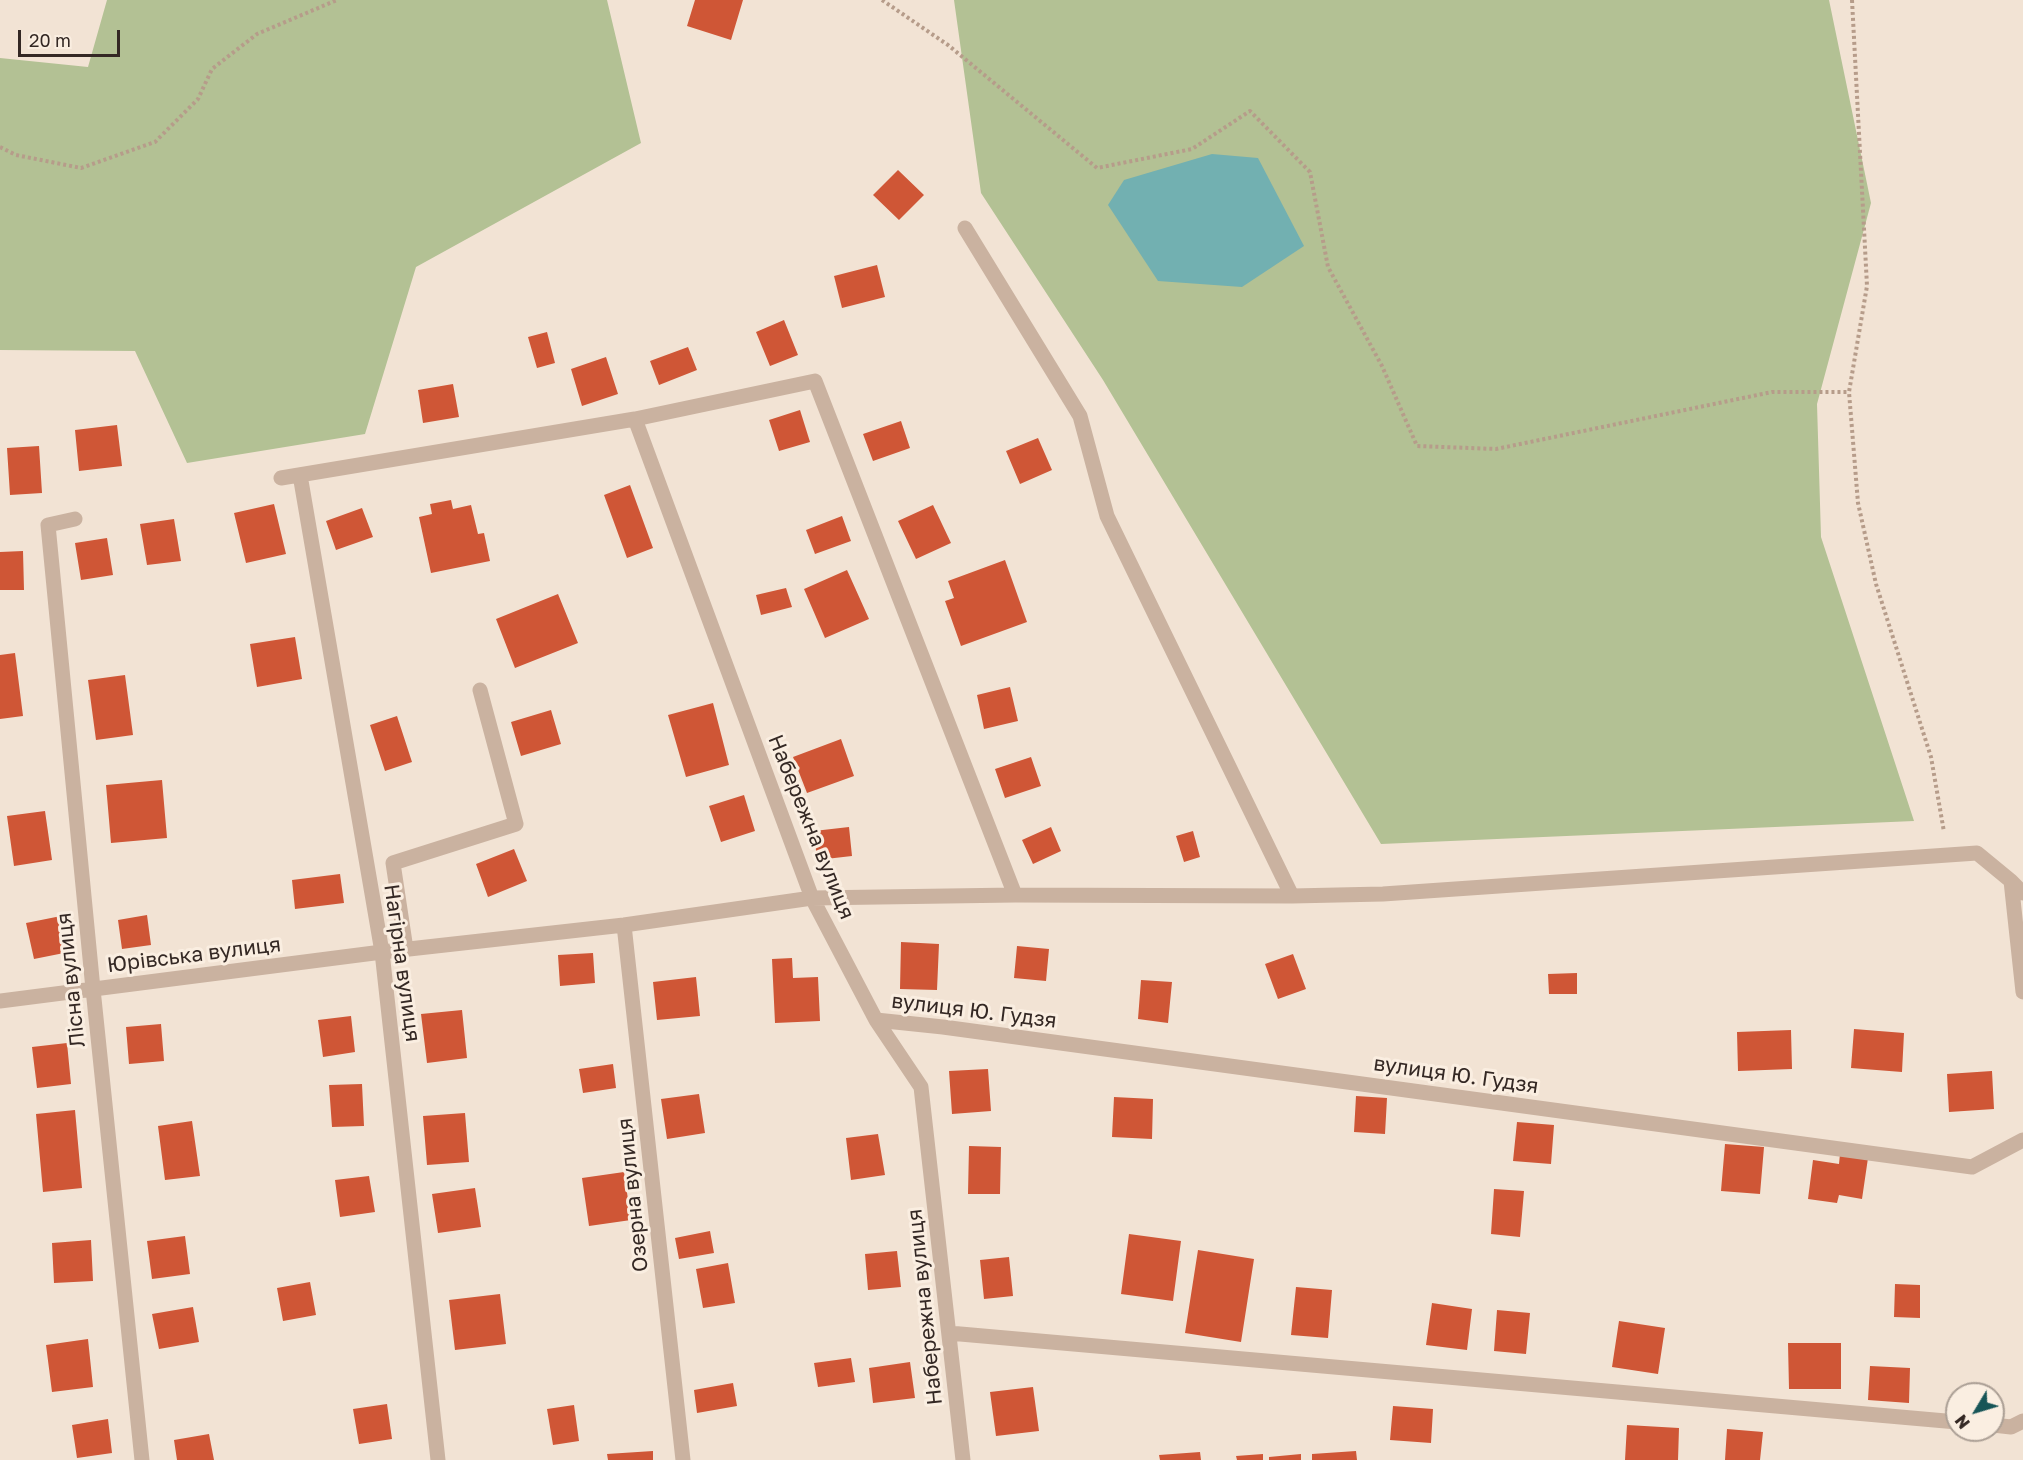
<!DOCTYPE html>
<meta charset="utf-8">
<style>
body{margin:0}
#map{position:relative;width:2023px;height:1460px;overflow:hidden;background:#f2e3d4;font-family:"Golos Text",sans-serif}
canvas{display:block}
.north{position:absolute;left:1945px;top:1382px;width:60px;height:60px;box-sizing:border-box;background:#faeee1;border:2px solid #ab9f95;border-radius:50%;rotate:232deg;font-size:16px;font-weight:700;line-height:24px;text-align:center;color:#342824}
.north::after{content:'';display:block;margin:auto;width:21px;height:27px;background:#175557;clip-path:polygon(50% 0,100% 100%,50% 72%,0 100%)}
.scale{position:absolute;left:18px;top:30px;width:102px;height:27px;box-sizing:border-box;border:3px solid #342824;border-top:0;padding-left:8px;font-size:18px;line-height:21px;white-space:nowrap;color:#342824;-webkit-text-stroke:4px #faeee1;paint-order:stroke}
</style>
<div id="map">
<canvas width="2023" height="1460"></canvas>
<div class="north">N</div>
<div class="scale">20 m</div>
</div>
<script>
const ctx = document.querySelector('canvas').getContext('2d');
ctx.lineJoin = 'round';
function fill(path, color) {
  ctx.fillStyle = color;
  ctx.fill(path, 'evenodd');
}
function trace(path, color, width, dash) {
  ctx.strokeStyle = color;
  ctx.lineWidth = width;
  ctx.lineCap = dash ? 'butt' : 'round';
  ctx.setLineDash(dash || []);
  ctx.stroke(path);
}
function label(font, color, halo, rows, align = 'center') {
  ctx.font = font + ' "Golos Text",sans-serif';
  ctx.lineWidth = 6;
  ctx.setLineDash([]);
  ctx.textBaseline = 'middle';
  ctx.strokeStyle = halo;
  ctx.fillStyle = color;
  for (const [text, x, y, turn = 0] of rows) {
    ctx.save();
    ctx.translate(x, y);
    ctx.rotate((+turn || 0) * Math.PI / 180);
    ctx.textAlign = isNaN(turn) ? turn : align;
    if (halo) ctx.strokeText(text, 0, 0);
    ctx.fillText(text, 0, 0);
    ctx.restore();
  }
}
fill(new Path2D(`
 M107 0H607L641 143 416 267 365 434 187 463 135 351 0 350V58L88 67Z
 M954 0H1829L1871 203 1817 404 1821 537 1914 821 1381 844 1103 380 981 193Z`), '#b3c194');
fill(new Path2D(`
 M1212 154 1258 158 1304 246 1242 287 1158 281 1108 205 1124 180Z`), '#72b0b1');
fill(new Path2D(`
 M695 0H743L731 40 687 26Z
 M898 170 924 195 899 220 873 195Z
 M877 265 885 297 842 308 834 276Z
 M784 320 798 355 770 366 756 332Z
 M547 332 555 363 537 368 528 337Z
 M688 347 697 370 659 385 650 361Z
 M606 357 618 394 582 406 571 369Z
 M453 384 459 417 423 423 418 390Z
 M800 410 810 442 779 451 769 420Z
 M901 421 910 448 873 461 863 434Z
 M117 425 122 466 79 471 75 430Z
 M1038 438 1052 470 1020 484 1006 451Z
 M39 446 42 493 10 495 7 448Z
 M630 485 653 548 627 558 604 495Z
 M451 500 453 509 471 505 478 534 484 533 490 561 431 573 419 517 432 514 430 504Z
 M274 504 286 554 246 563 234 513Z
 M933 505 951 543 916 559 898 521Z
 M362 508 373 537 336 550 326 521Z
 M842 516 851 541 815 554 806 530Z
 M174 519 181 561 147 565 140 524Z
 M107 538 113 575 81 580 75 543Z
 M23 551 24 590H0V552Z
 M1005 560 1027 622 961 646 945 601 954 598 948 581Z
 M847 570 869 619 825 638 804 589Z
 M786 588 792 607 761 615 756 595Z
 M558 594 578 643 515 668 496 619Z
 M295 637 302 679 257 687 250 644Z
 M15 653 23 716 0 719V655Z
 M125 675 133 735 96 740 88 680Z
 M1010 687 1018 721 984 729 977 695Z
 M713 703 729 765 686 777 668 715Z
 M551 710 561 744 521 756 511 722Z
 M397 716 412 762 385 771 370 725Z
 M841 739 854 776 807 793 793 757Z
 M1031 757 1041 786 1005 798 995 769Z
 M162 780 167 838 111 843 106 785Z
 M744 795 755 831 721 842 709 806Z
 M45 811 52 860 14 866 7 816Z
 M849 827 852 856 817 860 814 831Z
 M1051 827 1061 851 1033 864 1022 840Z
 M1193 831 1200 857 1184 862 1176 836Z
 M514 849 527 881 488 897 476 864Z
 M340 874 344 903 295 909 292 880Z
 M147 915 151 945 122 949 118 920Z
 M61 916 69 952 34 959 26 923Z
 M901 942 939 944 937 990 900 989Z
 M1017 946 1049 949 1046 981 1014 978Z
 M593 953 595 983 560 986 558 955Z
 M1293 954 1306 989 1278 999 1265 964Z
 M792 958 793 978 818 977 820 1021 775 1023 772 959Z
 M1577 973V994H1549L1548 974Z
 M696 977 700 1016 657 1020 653 982Z
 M1141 980 1172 982 1168 1023 1138 1019Z
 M462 1010 467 1058 427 1063 421 1014Z
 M351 1016 355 1052 323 1057 318 1020Z
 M161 1024 164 1061 129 1064 126 1027Z
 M1854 1029 1904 1033 1902 1072 1851 1068Z
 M1791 1030 1792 1069 1738 1071 1737 1032Z
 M67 1043 71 1084 37 1088 32 1047Z
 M613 1064 616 1088 583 1093 579 1069Z
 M988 1069 991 1111 952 1114 949 1071Z
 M1992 1071 1994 1109 1949 1112 1947 1074Z
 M362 1084 364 1126 332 1127 329 1085Z
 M699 1094 705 1133 667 1139 661 1099Z
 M1356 1096 1387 1098 1385 1134 1354 1132Z
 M1114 1097 1153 1099 1152 1139 1112 1137Z
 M75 1110 82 1188 43 1192 36 1114Z
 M465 1113 469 1162 427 1165 423 1116Z
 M192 1121 200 1176 165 1180 158 1126Z
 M1517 1122 1554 1125 1551 1164 1513 1161Z
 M878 1134 885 1175 851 1180 846 1138Z
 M1725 1144 1764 1147 1760 1194 1721 1191Z
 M969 1146 1001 1147 1000 1194H968Z
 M1840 1154 1868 1158 1862 1199 1839 1195 1837 1203 1808 1199 1813 1160 1839 1164Z
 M624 1172 631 1220 589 1226 582 1178Z
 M369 1176 375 1212 340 1217 335 1180Z
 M475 1188 481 1227 438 1233 432 1194Z
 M1494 1189 1524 1191 1520 1237 1491 1234Z
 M710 1231 714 1253 679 1259 675 1238Z
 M1129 1234 1181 1241 1173 1301 1121 1294Z
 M185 1236 190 1274 152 1279 147 1241Z
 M91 1240 93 1281 54 1283 52 1243Z
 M1198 1250 1254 1259 1241 1342 1185 1333Z
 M897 1251 901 1287 868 1290 865 1254Z
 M1009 1257 1013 1296 984 1299 980 1260Z
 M728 1263 735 1303 703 1308 696 1269Z
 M310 1282 316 1315 283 1321 277 1288Z
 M1895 1284 1920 1285V1318L1894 1317Z
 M1296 1287 1332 1290 1328 1338 1291 1335Z
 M500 1294 506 1344 455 1350 449 1300Z
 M1432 1303 1472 1309 1467 1350 1426 1345Z
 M193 1307 199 1342 159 1349 152 1314Z
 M1497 1310 1530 1313 1526 1354 1494 1351Z
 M1619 1321 1665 1328 1658 1374 1612 1367Z
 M88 1339 93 1387 52 1392 46 1345Z
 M1788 1343H1841V1389H1789Z
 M851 1358 855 1382 818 1387 814 1363Z
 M910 1362 915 1398 873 1403 869 1368Z
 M1870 1366 1910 1368 1909 1403 1868 1400Z
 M733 1383 737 1406 697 1413 694 1390Z
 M1033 1387 1039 1431 996 1436 990 1392Z
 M387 1404 392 1439 359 1444 353 1409Z
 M574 1405 579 1441 553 1445 547 1409Z
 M1393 1406 1433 1409 1431 1443 1390 1440Z
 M108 1419 112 1453 77 1458 72 1425Z
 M1627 1425 1679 1428 1678 1460H1625Z
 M1727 1429 1763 1432 1760 1460H1725Z
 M209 1434 214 1460H177L174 1440Z
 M653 1451V1460H608L607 1454Z
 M1356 1451 1357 1460H1312V1454Z
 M1200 1452 1201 1460H1160L1159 1455Z
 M1263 1454V1460H1237L1236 1456Z
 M1301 1454V1460H1269V1457Z`), '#cf5636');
trace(new Path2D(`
 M882 0 948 45 1097 168 1192 149 1250 111 1310 172 1328 267 1382 366 1417 446 1496 449 1772 392H1849
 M1852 0 1867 286 1849 392 1858 503 1876 584 1931 757 1944 832
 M0 147 16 155 81 168 155 142 198 99 212 69 257 34 337 0`), '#b69c8a', 4, [3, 3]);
trace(new Path2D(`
 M965 228 1080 416 1107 516 1292 896
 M635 419 812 898 876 1020 921 1087 963 1460
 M300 475 382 952 438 1460
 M281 478 635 419 815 381 1015 895
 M75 519 48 525 93 989 142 1460
 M2011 881 2023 992
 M624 925 683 1460
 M406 949 393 863 516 824 480 690
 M0 1001 382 952 624 925 812 898 1015 895 1292 896 1383 894 1977 853 2011 881 2023 893
 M876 1020 943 1027 1972 1167 2023 1140
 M949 1333 1957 1422
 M1993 1425 2011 1427 2023 1421`), '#cab2a0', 15);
label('21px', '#342824', '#faeee1', [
 ["Набережна вулиця",811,827,68],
 ["Юрівська вулиця",194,955,-7],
 ["Нагірна вулиця",402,963,82],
 ["Лісна вулиця",71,980,-96],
 ["вулиця Ю. Гудзя",974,1011,7],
 ["вулиця Ю. Гудзя",1456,1075,8],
 ["Озерна вулиця",633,1195,-96],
 ["Набережна вулиця",925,1307,-96]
]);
</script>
